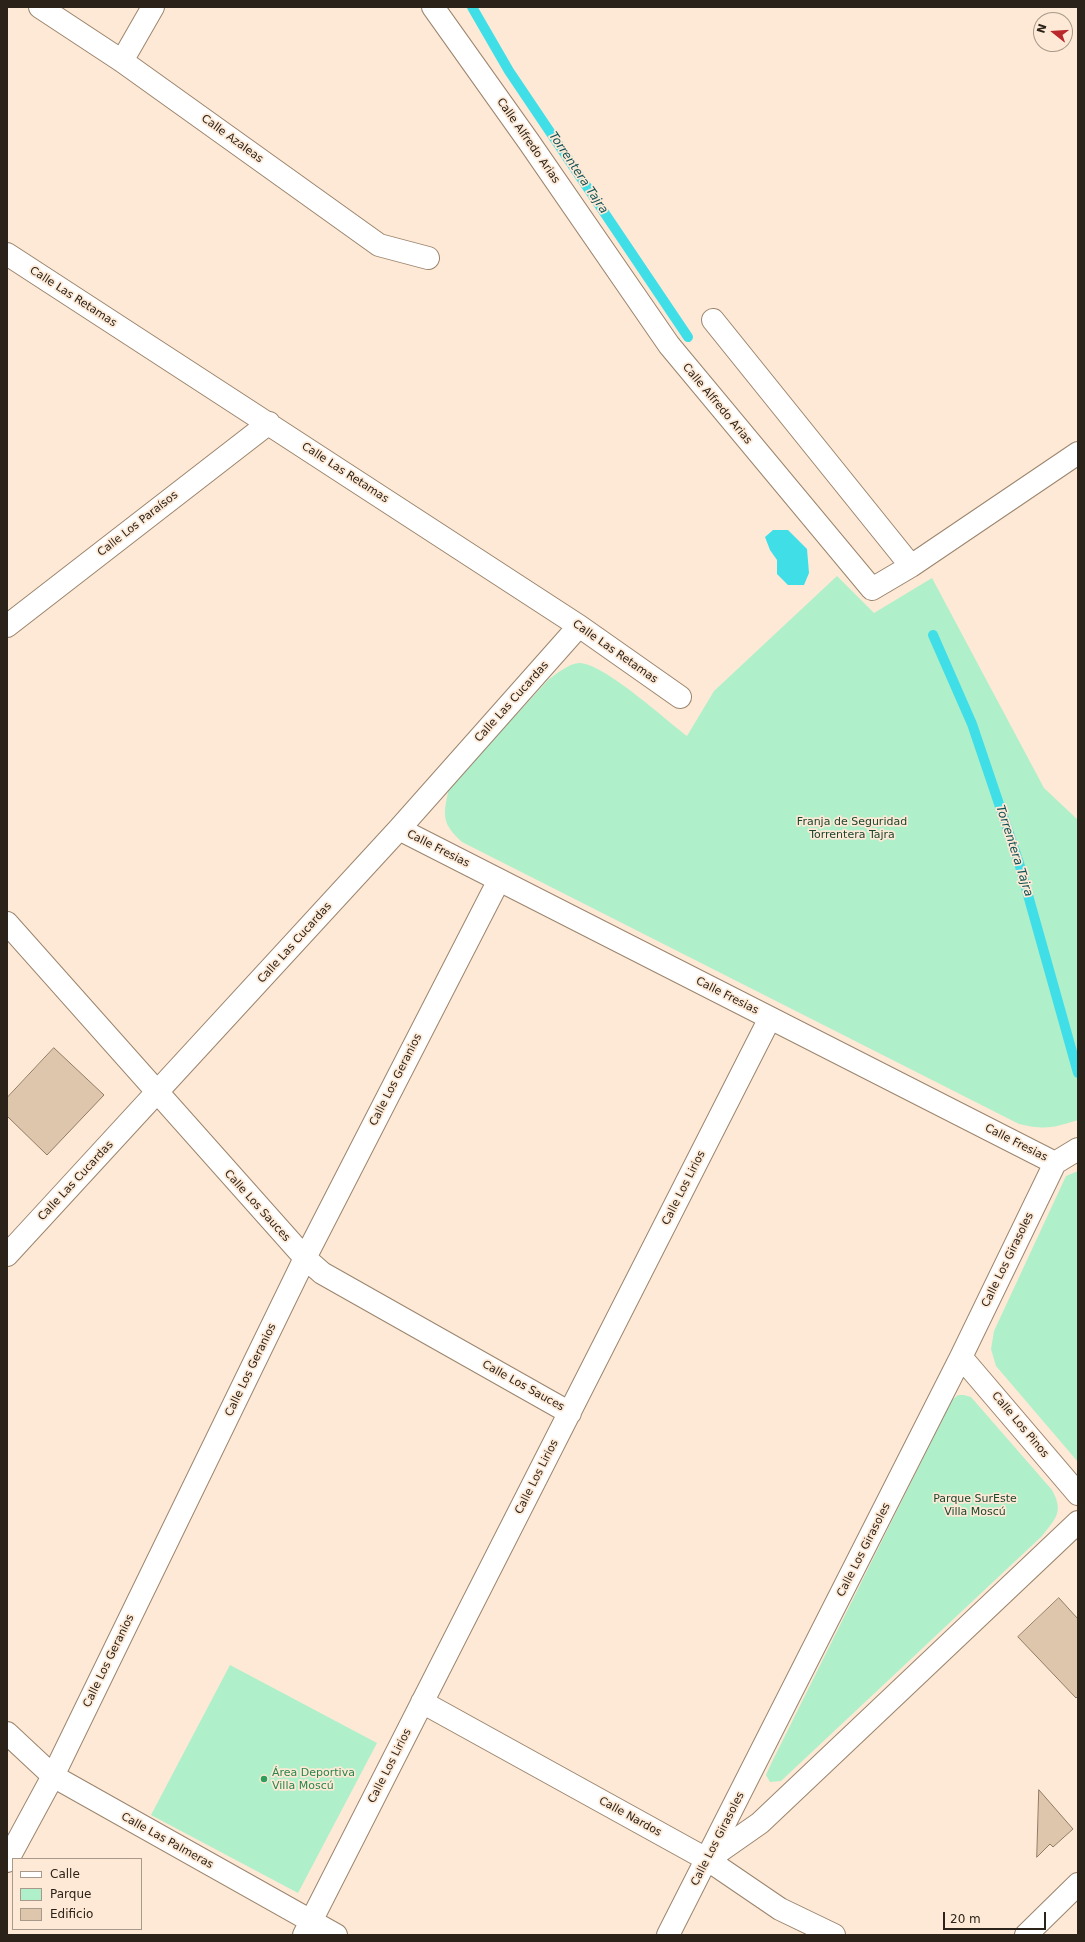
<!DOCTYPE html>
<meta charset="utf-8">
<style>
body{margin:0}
#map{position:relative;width:1085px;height:1942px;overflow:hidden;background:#fde9d5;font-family:"DejaVu Sans",sans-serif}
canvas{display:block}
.frame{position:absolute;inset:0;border:8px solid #2b2219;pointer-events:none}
.legend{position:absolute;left:12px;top:1858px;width:130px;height:72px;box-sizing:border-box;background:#fde9d5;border:1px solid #a9998a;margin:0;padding:5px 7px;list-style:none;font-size:12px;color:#2b2219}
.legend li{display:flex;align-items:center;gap:8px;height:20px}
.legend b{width:20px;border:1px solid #a9998a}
.north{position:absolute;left:1033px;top:12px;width:40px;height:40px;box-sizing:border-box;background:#fde9d5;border:1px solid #a9998a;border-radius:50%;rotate:287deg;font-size:11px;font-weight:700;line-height:16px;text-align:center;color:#2b2219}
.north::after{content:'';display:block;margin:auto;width:14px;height:18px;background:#b9292b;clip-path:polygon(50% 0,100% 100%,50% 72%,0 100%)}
.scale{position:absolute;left:943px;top:1912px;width:103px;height:18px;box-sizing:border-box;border:2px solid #2b2219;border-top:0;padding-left:5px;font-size:12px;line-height:14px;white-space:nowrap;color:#2b2219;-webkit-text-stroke:3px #fde9d5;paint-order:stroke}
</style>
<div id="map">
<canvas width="1085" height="1942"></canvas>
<div class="frame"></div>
<ul class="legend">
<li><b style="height:5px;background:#fff"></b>Calle</li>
<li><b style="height:11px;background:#aff0ca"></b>Parque</li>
<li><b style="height:11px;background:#dec6ad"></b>Edificio</li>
</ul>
<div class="north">N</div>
<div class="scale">20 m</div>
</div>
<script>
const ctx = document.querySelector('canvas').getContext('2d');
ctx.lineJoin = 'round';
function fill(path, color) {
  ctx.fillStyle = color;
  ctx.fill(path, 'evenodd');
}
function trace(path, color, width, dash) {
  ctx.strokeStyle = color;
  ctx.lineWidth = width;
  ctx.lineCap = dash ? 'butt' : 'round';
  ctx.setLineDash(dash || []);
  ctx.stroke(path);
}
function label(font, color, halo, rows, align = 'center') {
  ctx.font = font + ' "DejaVu Sans",sans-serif';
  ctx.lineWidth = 3.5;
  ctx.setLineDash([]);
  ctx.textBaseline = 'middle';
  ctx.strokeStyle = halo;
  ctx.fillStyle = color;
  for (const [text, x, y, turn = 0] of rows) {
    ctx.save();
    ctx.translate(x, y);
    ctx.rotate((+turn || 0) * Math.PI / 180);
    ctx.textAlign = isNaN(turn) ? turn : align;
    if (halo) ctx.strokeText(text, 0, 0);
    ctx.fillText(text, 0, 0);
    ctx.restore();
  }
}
fill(new Path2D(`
 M837 576 874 613 932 578 1044 788 1078 820V1120C1052 1128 1046 1130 1019 1124L462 842C441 823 443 815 449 788L549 679C558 673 568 664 579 663 602 662 666 720 687 736L714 691Z
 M1078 1171V1462L996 1366 991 1349 994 1331 1066 1176Z
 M958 1395H964L971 1397 1052 1490C1064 1512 1056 1518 1042 1536L781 1781 770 1782 766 1775 770 1766 952 1400Z
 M230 1665 377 1743 298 1893 151 1815Z`), '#aff0ca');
fill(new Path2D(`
 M773 530H788L807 549 809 573 804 585H788L777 574V560L770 550 765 537Z`), '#40dee7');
trace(new Path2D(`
 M472 7 509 71 688 337
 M933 635 972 724 1019 863 1078 1073`), '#40dee7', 10);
const building = new Path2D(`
 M54 1048 104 1095 47 1155 7 1116V1098Z
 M1059 1598 1078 1619V1696L1076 1698 1018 1637Z
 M1039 1790 1073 1829 1053 1847 1050 1844 1037 1857Z`);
fill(building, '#dec6ad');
trace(building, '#907a63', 1);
const minor = new Path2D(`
 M40 7 122 61 379 245 428 258
 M433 7 529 142 669 345 872 589 911 566 1078 453
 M122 61 153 7
 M7 254 579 626 680 697
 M713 320 911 566
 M7 626 269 423
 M399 829 1055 1163
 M7 923 305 1258 322 1273 570 1413
 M1055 1163 1078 1149
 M7 1255 399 829 579 626
 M961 1357 1078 1494
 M422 1702 708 1860 780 1909 834 1935
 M7 1733 53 1776 336 1935
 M710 1858 760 1823 1078 1522
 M7 1861 53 1776 305 1258 499 880
 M304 1935 770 1018
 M668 1935 961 1357 1055 1163
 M1026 1935 1078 1884`);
trace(minor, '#9c856e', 24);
trace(minor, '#fff', 22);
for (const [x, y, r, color] of [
 [264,1779,4,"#2e9e5b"]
]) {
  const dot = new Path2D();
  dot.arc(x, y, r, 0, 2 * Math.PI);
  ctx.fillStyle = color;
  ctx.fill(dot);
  trace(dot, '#fde9d5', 1.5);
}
label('11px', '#2b2219', '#fde9d5', [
 ["Calle Azaleas",232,139,36],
 ["Calle Alfredo Arias",528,141,55],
 ["Calle Las Retamas",73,297,33],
 ["Calle Alfredo Arias",717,404,50],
 ["Calle Las Retamas",345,473,33],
 ["Calle Los Paraísos",138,524,-38],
 ["Calle Las Retamas",615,652,35],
 ["Calle Las Cucardas",512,702,-48],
 ["Calle Fresias",438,849,27],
 ["Calle Las Cucardas",295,943,-48],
 ["Calle Fresias",727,996,27],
 ["Calle Los Geranios",396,1080,-63],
 ["Calle Fresias",1016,1143,27],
 ["Calle Las Cucardas",76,1181,-47],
 ["Calle Los Lirios",684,1188,-63],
 ["Calle Los Sauces",257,1206,48],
 ["Calle Los Girasoles",1008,1260,-64],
 ["Calle Los Geranios",251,1370,-64],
 ["Calle Los Sauces",523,1386,29],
 ["Calle Los Pinos",1020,1425,50],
 ["Calle Los Lirios",537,1477,-63],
 ["Calle Los Girasoles",864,1550,-63],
 ["Calle Los Geranios",109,1661,-64],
 ["Calle Los Lirios",390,1766,-63],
 ["Calle Nardos",630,1817,29],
 ["Calle Los Girasoles",718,1839,-63],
 ["Calle Las Palmeras",167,1841,29]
]);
label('11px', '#1b4630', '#fde9d5', [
 ["Franja de Seguridad",852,822],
 ["Torrentera Tajra",852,835],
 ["Parque SurEste",975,1499],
 ["Villa Moscú",975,1512]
]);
label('11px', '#27864d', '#fde9d5', [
 ["Área Deportiva",272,1773],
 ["Villa Moscú",272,1786]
], 'left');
label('italic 12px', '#0f5256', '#fde9d5', [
 ["Torrentera Tajra",578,173,56],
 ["Torrentera Tajra",1014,851,72]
]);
</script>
